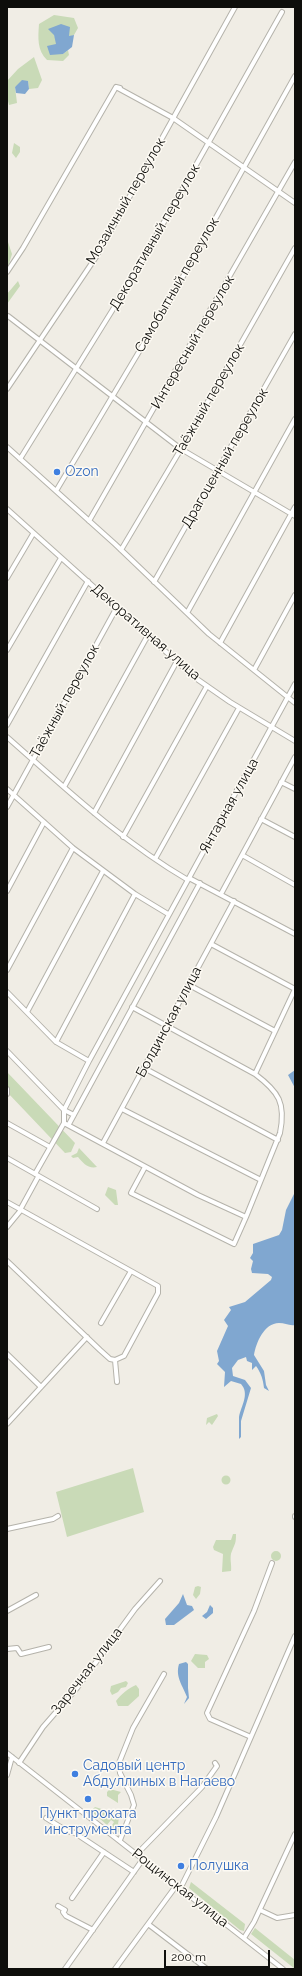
<!DOCTYPE html>
<meta charset="utf-8">
<style>
body{margin:0}
#map{position:relative;width:302px;height:1976px;overflow:hidden;background:#f0ede5;font-family:Raleway,sans-serif}
canvas{display:block}
.frame{position:absolute;inset:0;border:8px solid #0e0e0b;pointer-events:none}
.scale{position:absolute;left:164px;top:1950px;width:106px;height:18px;box-sizing:border-box;border:2px solid #0e0e0b;border-top:0;padding-left:5px;font-size:12px;line-height:14px;white-space:nowrap;color:#0e0e0b;-webkit-text-stroke:3px #fdfaf3;paint-order:stroke}
</style>
<div id="map">
<canvas width="302" height="1976"></canvas>
<div class="frame"></div>
<div class="scale">200 m</div>
</div>
<script>
const ctx = document.querySelector('canvas').getContext('2d');
ctx.lineJoin = 'round';
function fill(path, color) {
  ctx.fillStyle = color;
  ctx.fill(path, 'evenodd');
}
function trace(path, color, width, dash) {
  ctx.strokeStyle = color;
  ctx.lineWidth = width;
  ctx.lineCap = dash ? 'butt' : 'round';
  ctx.setLineDash(dash || []);
  ctx.stroke(path);
}
function label(font, color, halo, rows, align = 'center') {
  ctx.font = font + ' Raleway,sans-serif';
  ctx.lineWidth = 3;
  ctx.setLineDash([]);
  ctx.textBaseline = 'middle';
  ctx.strokeStyle = halo;
  ctx.fillStyle = color;
  for (const [text, x, y, turn = 0] of rows) {
    ctx.save();
    ctx.translate(x, y);
    ctx.rotate((+turn || 0) * Math.PI / 180);
    ctx.textAlign = isNaN(turn) ? turn : align;
    if (halo) ctx.strokeText(text, 0, 0);
    ctx.fillText(text, 0, 0);
    ctx.restore();
  }
}
fill(new Path2D(`
 M54 15 74 18 78 28 74 35 69 37 54 35 63 54 68 50 69 55 63 61 47 60C37 50 38 38 39 24Z
 M34 57 42 80 38 88 29 89 28 81 15 87 17 103 9 105 7 97V81L18 69Z
 M14 143 20 147V152L16 158 12 153Z
 M7 239 12 254 7 270Z
 M18 281 20 286 7 304V294Z
 M7 1072 75 1143 71 1152 65 1153 7 1092Z
 M79 1148 97 1167C88 1169 83 1163 78 1157L73 1158 71 1156 77 1153Z
 M108 1187 116 1190 118 1205H115L105 1195Z
 M217 1414 218 1416 212 1425 209 1422 206 1425 207 1418Z
 M133 1468 144 1512 67 1537 56 1492Z
 M221.5 1480a4.5 4.5 0 1 1 9 0a4.5 4.5 0 1 1-9 0Z
 M233 1534H236C236 1544 235 1543 232 1551 229 1557 232 1565 231 1571L222 1572 223 1554 214 1550 213 1547 216 1540H231Z
 M271 1556a5 5 0 1 1 10 0a5 5 0 1 1-10 0Z
 M198 1586 201 1587 200 1594 196 1599 193 1595 195 1587Z
 M195 1654 207 1655 209 1659 205 1662V1668H198L191 1661Z
 M126 1681 128 1683 126 1687 121 1688 118 1692 112 1695 110 1691 111 1686Z
 M136 1685 139 1689V1696L128 1706H118L116 1701C121 1694 129 1688 136 1685Z
 M110 1789 121 1792 118 1795V1803L107 1796V1792Z
 M95 1807 108 1811 109 1816H116L117 1811 120 1810 118 1824 123 1828 121 1834 111 1827 114 1822 111 1820 107 1825 91 1811Z
 M191 1882 245 1924 244 1931 240 1930 189 1888Z
 M255 1928 295 1960V1969L251 1934Z`), '#c9dab7');
fill(new Path2D(`
 M61 24 70 27 69 36 74 35 72 47 63 54 50 55 47 46 56 44 54 35 48 29Z
 M22 80 28 81 29 89 25 94 16 93 15 87Z
 M295 1070V1088L288 1075Z
 M295 1192V1325C289 1326 285 1323 279 1323 264 1323 256 1343 254 1355L264 1371 266 1385 269 1391 264 1388C263 1379 261 1373 256 1366L252 1370V1363L247 1361 246 1357 238 1360 232 1368 233 1376 245 1380 251 1388 241 1421V1437L239 1439C239 1433 239 1423 239 1417 241 1406 250 1394 241 1384L231 1381 224 1387 225 1372 217 1364 219 1361 217 1351 228 1326 224 1320 231 1310 229 1307 245 1302 271 1280 272 1277 268 1274 252 1273 251 1269 253 1261 250 1258 253 1253V1244L279 1235 282 1230 286 1210Z
 M183 1594 187 1605 192 1606 194 1610 174 1625H166L165 1619 179 1603Z
 M210 1605 213 1608V1613L206 1619 202 1616 207 1612Z
 M186 1662 188 1664V1688L189 1698 184 1704 187 1697C183 1686 175 1677 179 1664Z`), '#80a7d0');
const minor = new Path2D(`
 M120 88 116 87 173 118 295 203
 M7 272 23 248 116 87
 M8 316 181 449 295 516
 M7 389 96 257 235 7
 M7 447 115 544 209 634 295 703
 M20 459 133 277 282 12
 M56 491 171 298 295 76
 M7 509 194 677 230 702 295 741
 M89 521 295 162
 M121 550 181 449 295 248
 M7 578 33 534
 M154 582 295 334
 M187 613 295 419
 M220 643 295 507
 M7 650 61 558
 M254 670 295 595
 M7 725 88 581
 M7 737C65 788 121 841 188 880
 M281 782 295 789
 M64 787 148 635
 M7 789 73 848 135 894 168 914
 M7 807 117 607
 M94 813 177 661
 M261 819 295 837
 M123 837 207 686
 M242 855 295 885
 M155 859 239 708
 M189 878 295 934
 M7 891 44 822
 M221 894 295 757
 M211 944 295 989
 M7 970 73 848
 M189 985 275 1031
 M7 992 56 1042 89 1061
 M27 1012 103 871
 M56 1042 135 894
 M7 1051 64 1110 74 1115
 M144 1068 278 1140
 M255 1074 295 989
 M7 1089V1094
 M122 1109 261 1180
 M7 1123 50 1147
 M64 1123 198 1195 246 1217 280 1133C286 1103 279 1092 255 1074L132 1007
 M69 1124 200 883
 M103 1143 234 901
 M7 1158 97 1209
 M145 1167 131 1193 234 1244 246 1217
 M35 1174 64 1123V1110L89 1061 295 684
 M7 1202 158 1286V1293L124 1356 115 1360
 M20 1210 38 1177
 M7 1227 21 1210
 M7 1261 100 1350 110 1359 115 1360
 M101 1323 131 1271
 M7 1354 41 1387
 M115 1360 117 1382
 M7 1424 87 1337
 M295 1517V1516
 M7 1529 53 1519 58 1516
 M7 1611 36 1595
 M7 1649 17 1648 21 1654 49 1647
 M251 1737 210 1719 207 1713 254 1611 272 1563
 M7 1753 283 1969
 M19 1763 43 1727 77 1688 135 1609 160 1581
 M7 1775 12 1757
 M46 1818 67 1831 75 1833 134 1872
 M120 1840 134 1805 131 1795 120 1773 119 1763 133 1728 164 1674
 M137 1854 202 1787 217 1766 215 1763
 M180 1889 216 1817 295 1636
 M72 1898 104 1852
 M58 1906 65 1910 63 1912 66 1916 93 1930
 M260 1910 277 1918 295 1915
 M148 1924 207 1969
 M244 1938 254 1922 295 1834
 M65 1969 143 1859
 M115 1969 176 1886`);
trace(minor, '#b5b3ab', 6);
trace(minor, '#fff', 4);
for (const [x, y, r, color] of [
 [57,472,4,"#3f7fe0"],
 [75,1774,4,"#3f7fe0"],
 [88,1799,4,"#3f7fe0"],
 [181,1866,4,"#3f7fe0"]
]) {
  const dot = new Path2D();
  dot.arc(x, y, r, 0, 2 * Math.PI);
  ctx.fillStyle = color;
  ctx.fill(dot);
  trace(dot, '#fdfaf3', 1.5);
}
label('14px', '#0e0e0b', '#fdfaf3', [
 ["Мозаичный переулок",126,201,-60],
 ["Декоративный переулок",155,237,-60],
 ["Самобытный переулок",177,285,-60],
 ["Интересный переулок",193,342,-60],
 ["Таёжный переулок",209,400,-60],
 ["Драгоценный переулок",225,458,-60],
 ["Декоративная улица",146,632,41],
 ["Таёжный переулок",65,701,-61],
 ["Янтарная улица",229,806,-61],
 ["Болдинская улица",169,1022,-62],
 ["Заречная улица",87,1671,-52],
 ["Рощинская улица",180,1888,38]
]);
label('14px', '#366cbe', '#fdfaf3', [
 ["Ozon",65,472],
 ["Садовый центр",83,1766],
 ["Абдуллиных в Нагаево",83,1782],
 ["Пункт проката",88,1814,"center"],
 ["инструмента",88,1830,"center"],
 ["Полушка",189,1866]
], 'left');
</script>
